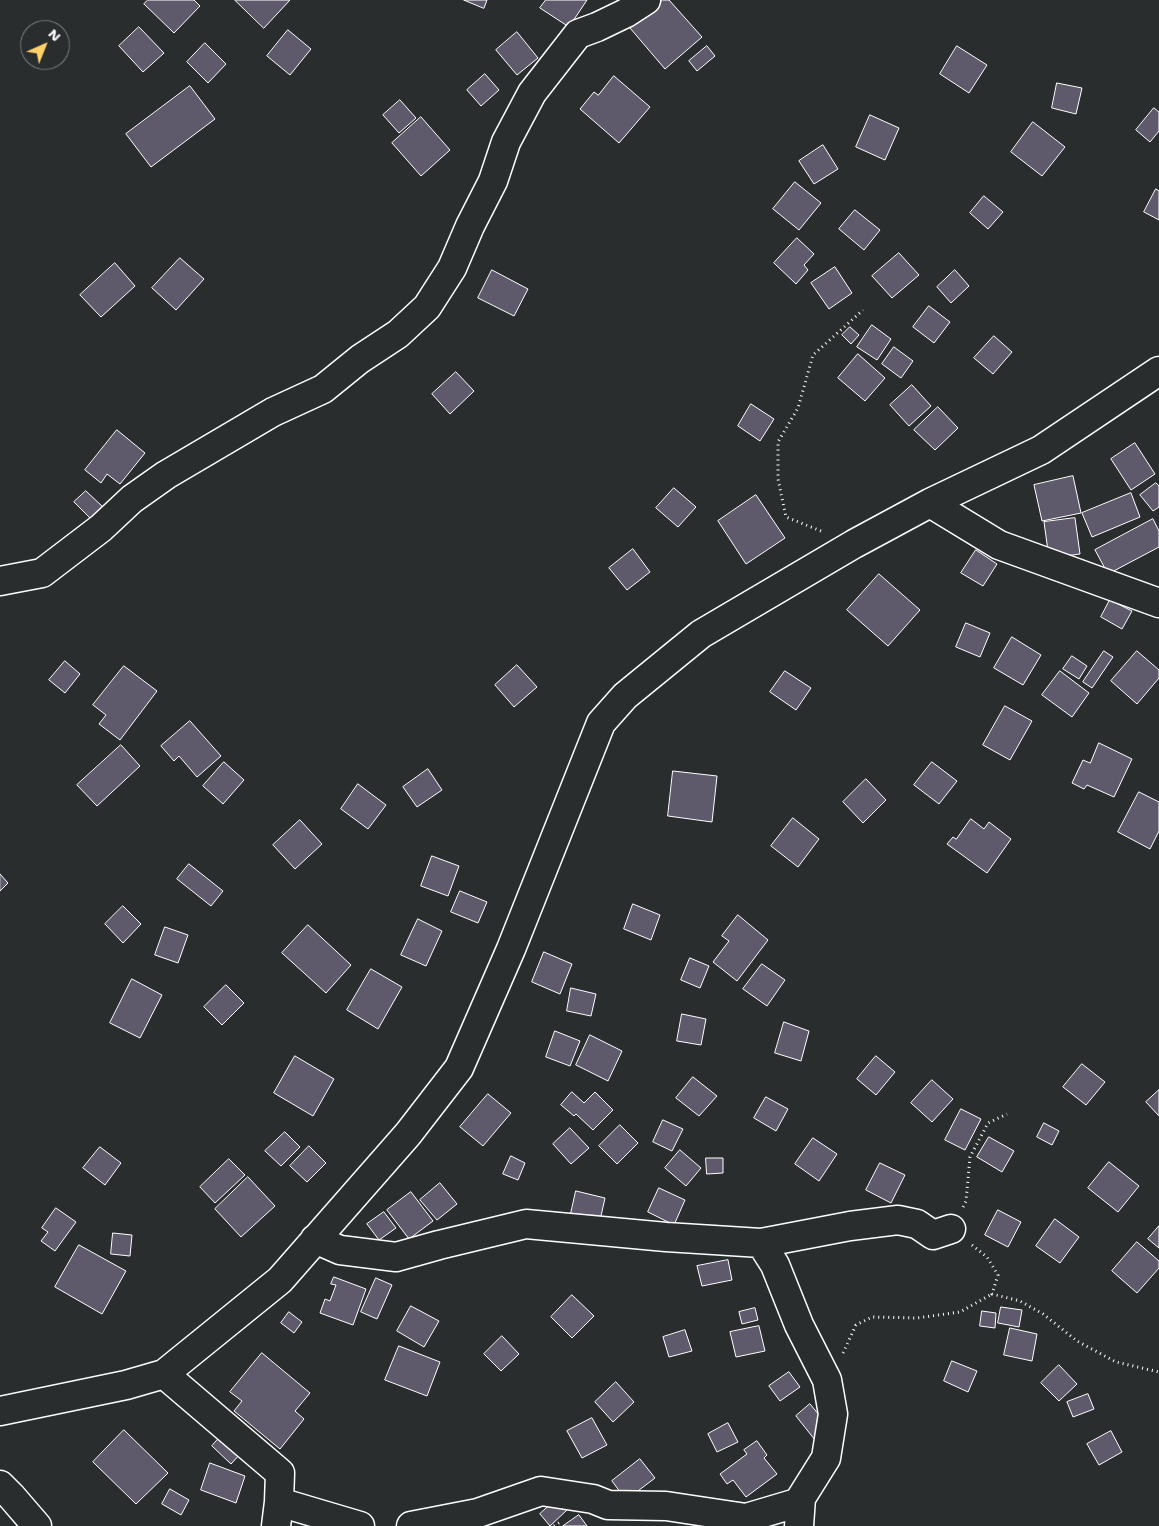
<!DOCTYPE html>
<style>
body{margin:0}
#map{position:relative;width:1159px;height:1526px;overflow:hidden;background:#2a2d2e;font-family:"Shantell Sans",sans-serif}
canvas{display:block}
.north{position:absolute;left:20px;top:20px;width:50px;height:50px;box-sizing:border-box;background:#2a2d2e;border:1px solid #7f8182;border-radius:50%;rotate:44deg;font-size:14px;font-weight:700;line-height:20px;text-align:center;color:#fff}
.north::after{content:'';display:block;margin:auto;width:18px;height:22px;background:#ffd166;clip-path:polygon(50% 0,100% 100%,50% 72%,0 100%)}
</style>
<div id="map">
<canvas width="1159" height="1526"></canvas>
<div class="north">N</div>
</div>
<script>
const ctx = document.querySelector('canvas').getContext('2d');
ctx.lineJoin = 'round';
function fill(path, color) {
  ctx.fillStyle = color;
  ctx.fill(path, 'evenodd');
}
function trace(path, color, width, dash) {
  ctx.strokeStyle = color;
  ctx.lineWidth = width;
  ctx.lineCap = dash ? 'butt' : 'round';
  ctx.setLineDash(dash || []);
  ctx.stroke(path);
}
const building = new Path2D(`
 M148 0H194L200 6 174 33 144 4Z
 M235 0H290L264 28Z
 M464 0H487L484 8Z
 M546 0H587L569 27 540 8Z
 M663 0H669L702 37 665 69 630 28Z
 M139 27 164 53 143 72 119 46Z
 M288 30 311 49 290 75 267 56Z
 M517 32 538 58 517 75 496 50Z
 M205 43 226 64 208 83 187 62Z
 M707 46 715 56 697 71 689 61Z
 M957 46 987 65 969 93 940 74Z
 M485 74 499 90 481 106 467 90Z
 M614 76 650 107 619 143 580 109 594 92 598 95Z
 M1057 83 1082 88 1076 114 1052 108Z
 M190 86 215 119 151 167 126 134Z
 M400 100 416 118 399 133 383 115Z
 M1154 108 1159 112V131L1150 142 1136 130Z
 M870 115 899 128 885 160 856 147Z
 M421 117 450 150 421 176 392 143Z
 M1033 122 1065 147 1042 176 1011 152Z
 M823 145 838 169 814 184 799 161Z
 M795 182 821 203 799 230 773 209Z
 M1156 189 1159 191V220L1144 212Z
 M984 196 1003 212 988 229 970 213Z
 M855 210 880 230 864 250 839 229Z
 M797 238 814 254 804 265 808 270 796 284 774 263Z
 M899 253 919 275 892 298 872 276Z
 M180 258 204 279 176 310 152 288Z
 M115 263 135 286 101 317 80 295Z
 M835 267 852 293 829 309 811 283Z
 M492 270 528 289 514 316 478 298Z
 M955 270 969 286 951 303 937 287Z
 M929 306 950 322 934 343 913 327Z
 M872 325 891 339 877 360 857 347Z
 M850 327 859 335 851 344 842 335Z
 M994 336 1012 352 993 374 974 358Z
 M894 347 913 361 901 378 882 364Z
 M858 354 885 378 865 401 838 378Z
 M456 372 474 391 450 414 432 394Z
 M912 385 931 406 909 426 890 405Z
 M751 404 774 419 760 441 738 426Z
 M938 407 958 428 935 450 914 430Z
 M117 430 145 453 120 484 107 474 101 483 85 470Z
 M1135 443 1155 474 1131 490 1111 459Z
 M1073 476 1081 513 1042 521 1034 485Z
 M1156 483 1159 486V507L1153 511 1140 495Z
 M674 488 696 507 678 527 656 508Z
 M86 491 104 508 92 520 74 502Z
 M1131 493 1140 517 1092 537 1082 513Z
 M756 495 785 538 746 564 718 521Z
 M1075 518 1080 554 1049 558 1044 522Z
 M1153 519 1159 531V547L1108 574 1095 550Z
 M633 549 650 572 627 590 609 568Z
 M976 550 997 564 983 586 961 573Z
 M879 574 920 610 888 646 847 610Z
 M1110 600 1132 611 1122 629 1101 617Z
 M966 623 990 633 980 657 956 647Z
 M1012 637 1041 655 1023 685 994 668Z
 M1104 651 1113 657 1092 688 1083 682Z
 M1137 651 1159 670V678L1137 704 1111 681Z
 M1072 656 1087 666 1079 679 1063 669Z
 M65 661 80 674 65 693 49 680Z
 M517 665 537 687 514 707 495 685Z
 M124 666 157 691 120 740 99 724 106 715 93 705Z
 M785 671 811 688 796 710 770 692Z
 M1060 671 1089 693 1072 717 1042 695Z
 M1005 706 1032 721 1010 760 983 745Z
 M190 721 221 756 197 777 179 756 174 761 161 746Z
 M1099 743 1132 759 1114 797 1087 785 1084 789 1072 783 1083 760 1090 763Z
 M121 745 140 766 97 806 77 785Z
 M224 762 244 780 223 804 203 786Z
 M932 762 957 781 939 804 914 785Z
 M428 769 442 790 417 807 403 787Z
 M673 771 717 776 712 822 668 816Z
 M866 779 886 800 863 823 843 802Z
 M358 784 386 805 368 829 341 809Z
 M1139 792 1159 802V831L1150 849 1118 832Z
 M793 818 819 839 798 867 771 846Z
 M971 819 984 829 989 822 1011 839 987 873 947 844 953 837 956 839Z
 M300 820 322 844 295 869 273 845Z
 M432 856 459 866 448 896 421 886Z
 M189 864 223 891 211 906 177 879Z
 M0 874 8 883 0 891Z
 M460 891 487 902 478 923 451 912Z
 M633 904 660 915 651 940 624 929Z
 M123 906 141 924 123 943 105 924Z
 M738 915 768 940 737 981 713 962 729 941 722 936Z
 M418 919 442 931 426 966 401 955Z
 M308 925 351 965 326 993 282 953Z
 M165 927 188 935 178 963 155 955Z
 M544 952 572 964 560 994 532 982Z
 M690 958 709 966 700 988 681 980Z
 M762 964 785 980 767 1006 743 989Z
 M371 969 402 987 378 1029 347 1010Z
 M132 979 162 995 140 1038 110 1023Z
 M226 985 244 1003 222 1025 204 1007Z
 M571 988 596 994 591 1016 567 1011Z
 M682 1014 706 1019 701 1045 677 1041Z
 M784 1022 809 1031 801 1061 775 1053Z
 M555 1031 580 1041 570 1066 546 1057Z
 M590 1035 622 1051 608 1081 576 1065Z
 M295 1056 334 1079 313 1116 274 1093Z
 M876 1056 895 1072 876 1095 857 1079Z
 M1082 1064 1105 1082 1086 1105 1063 1087Z
 M693 1077 717 1096 699 1116 676 1098Z
 M932 1080 953 1099 932 1122 911 1103Z
 M1159 1090V1116L1146 1102Z
 M572 1092 584 1103 595 1092 613 1110 593 1130 576 1114 574 1116 561 1105Z
 M488 1094 511 1113 483 1146 460 1127Z
 M766 1097 788 1109 776 1131 754 1118Z
 M961 1109 981 1119 965 1150 945 1140Z
 M663 1120 683 1129 672 1151 653 1142Z
 M1044 1123 1059 1131 1052 1145 1037 1137Z
 M620 1125 638 1143 617 1164 599 1146Z
 M570 1128 589 1148 571 1164 553 1144Z
 M285 1132 300 1147 281 1166 265 1151Z
 M989 1137 1014 1151 1002 1172 977 1157Z
 M813 1138 837 1154 819 1181 795 1164Z
 M309 1146 326 1163 307 1182 290 1166Z
 M100 1147 121 1163 105 1185 83 1168Z
 M680 1150 701 1168 686 1186 665 1168Z
 M511 1156 525 1163 518 1180 503 1174Z
 M706 1158H723V1173L707 1174Z
 M229 1159 245 1175 215 1203 200 1187Z
 M1109 1162 1139 1186 1118 1212 1088 1188Z
 M880 1163 905 1175 891 1203 866 1190Z
 M248 1177 275 1206 241 1237 215 1209Z
 M440 1183 457 1204 437 1220 420 1200Z
 M659 1188 685 1200 674 1225 648 1212Z
 M576 1191 605 1198 599 1225 570 1218Z
 M411 1192 433 1221 409 1239 387 1210Z
 M56 1208 76 1222 55 1251 41 1241 48 1232 42 1228Z
 M998 1210 1021 1222 1008 1247 985 1235Z
 M384 1212 396 1228 379 1240 367 1224Z
 M1055 1219 1079 1237 1060 1263 1036 1246Z
 M1159 1226V1248L1148 1239Z
 M113 1233 132 1235 130 1256 111 1254Z
 M1137 1242 1159 1261V1268L1137 1293 1112 1271Z
 M79 1245 126 1271 102 1314 55 1287Z
 M728 1260 732 1280 702 1286 697 1266Z
 M334 1277 366 1289 353 1325 320 1313 325 1299 330 1301 336 1285 331 1284Z
 M376 1278 392 1285 377 1319 361 1312Z
 M572 1295 594 1316 572 1338 551 1317Z
 M411 1306 439 1321 424 1347 397 1331Z
 M1001 1307 1022 1310 1019 1327 998 1323Z
 M755 1308 758 1320 742 1324 739 1312Z
 M982 1311 996 1313 995 1328 980 1326Z
 M289 1312 302 1322 294 1333 281 1323Z
 M759 1326 765 1351 736 1357 730 1332Z
 M1010 1328 1037 1334 1032 1361 1004 1355Z
 M685 1330 692 1351 669 1357 663 1337Z
 M502 1336 519 1354 501 1371 484 1354Z
 M399 1346 440 1362 427 1396 385 1380Z
 M262 1353 310 1393 295 1411 304 1419 280 1449 234 1411 242 1401 230 1392Z
 M952 1361 977 1371 968 1392 944 1381Z
 M1059 1365 1077 1384 1059 1401 1041 1383Z
 M789 1372 800 1387 780 1401 769 1386Z
 M616 1382 634 1402 613 1422 595 1402Z
 M1088 1394 1094 1409 1073 1417 1067 1402Z
 M810 1404 830 1428 815 1440 796 1416Z
 M592 1418 607 1445 582 1458 567 1431Z
 M728 1423 738 1442 717 1452 708 1434Z
 M124 1430 168 1473 136 1504 93 1462Z
 M1111 1431 1122 1452 1099 1465 1087 1444Z
 M221 1436 241 1453 231 1464 212 1446Z
 M757 1441 767 1455 764 1458 777 1474 746 1497 733 1480 727 1484 720 1474 747 1454 744 1450Z
 M640 1459 655 1478 626 1500 612 1481Z
 M210 1463 245 1476 236 1503 201 1490Z
 M170 1489 189 1500 181 1515 162 1504Z
 M558 1498 568 1509 550 1526 540 1514Z
 M579 1515 587 1526H563Z`);
fill(building, '#5e596b');
trace(building, '#fff', 1);
const minor = new Path2D(`
 M930 503 999 545 1159 603
 M0 581 42 573 101 528 132 499 166 475 273 412 323 389 360 359 398 334 427 307 452 268 470 226 493 181 506 142 532 93 578 34 597 27 626 13 646 0
 M315 1239 340 1250 396 1257 439 1245 526 1224 666 1237 761 1243 850 1226 898 1220 917 1224 933 1235 951 1229
 M761 1243 775 1265 799 1325 827 1380 833 1414 826 1458 801 1498 799 1526
 M164 1374 280 1473 279 1502 360 1526
 M0 1411 126 1385 164 1374 280 1280 408 1134 459 1068 511 949 601 723 625 696 701 634 854 544 930 503 1041 450 1159 371
 M0 1485 12 1497 37 1526
 M276 1526 279 1502
 M411 1526 478 1513 541 1491 593 1499 608 1505 666 1506 746 1518 800 1502`);
trace(minor, '#fff', 31);
trace(new Path2D(`
 M821 531 786 517 778 479V442L798 408 813 355 863 310
 M963 1207 966 1201 970 1157 988 1123 1007 1114
 M972 1245 987 1257 998 1275 992 1294 1020 1301 1043 1314 1077 1341 1116 1362 1159 1372
 M843 1353 856 1325 872 1317 917 1318 960 1312 992 1294
 M554 1526 560 1522`), '#fff', 3, [1, 4]);
trace(minor, '#2a2d2e', 28);
</script>
